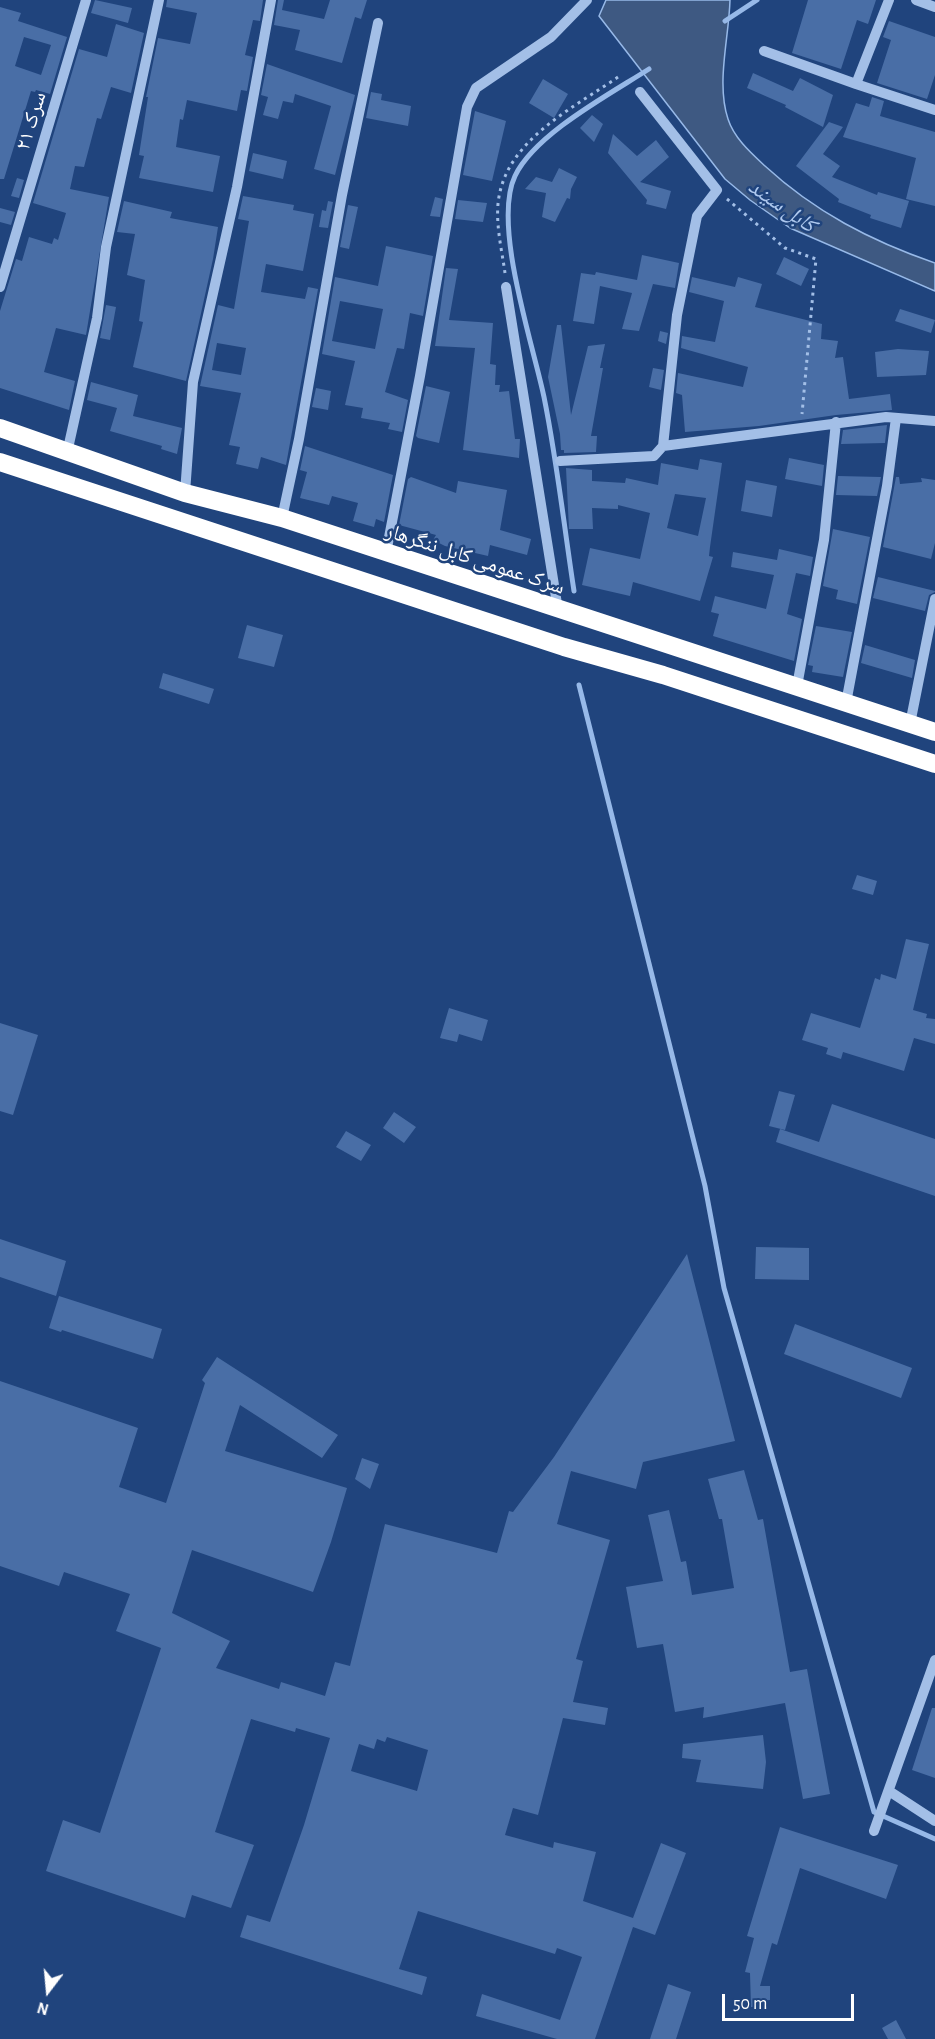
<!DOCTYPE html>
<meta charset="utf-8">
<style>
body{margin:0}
#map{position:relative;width:935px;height:2039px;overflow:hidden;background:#20447d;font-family:"Alegreya Sans",sans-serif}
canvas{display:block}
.north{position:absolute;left:18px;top:1961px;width:60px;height:60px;-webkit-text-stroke:4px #20447d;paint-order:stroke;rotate:196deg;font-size:16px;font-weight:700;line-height:24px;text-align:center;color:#fff}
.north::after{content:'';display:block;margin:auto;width:21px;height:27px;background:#fff;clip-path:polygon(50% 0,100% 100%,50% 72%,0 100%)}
.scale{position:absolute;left:722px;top:1994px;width:132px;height:27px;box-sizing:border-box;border:3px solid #fff;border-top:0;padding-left:8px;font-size:18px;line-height:21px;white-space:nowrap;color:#fff;-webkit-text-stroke:4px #20447d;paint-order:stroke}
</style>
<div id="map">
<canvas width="935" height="2039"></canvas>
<div class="north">N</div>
<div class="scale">50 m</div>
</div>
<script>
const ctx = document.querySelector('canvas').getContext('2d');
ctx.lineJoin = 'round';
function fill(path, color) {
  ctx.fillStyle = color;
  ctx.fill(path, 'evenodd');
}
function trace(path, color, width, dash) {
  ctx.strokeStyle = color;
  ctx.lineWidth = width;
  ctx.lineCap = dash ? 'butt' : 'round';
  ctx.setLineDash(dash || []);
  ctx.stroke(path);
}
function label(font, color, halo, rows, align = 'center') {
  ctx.font = font + ' "Alegreya Sans","Noto Naskh Arabic",sans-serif';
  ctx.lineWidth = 5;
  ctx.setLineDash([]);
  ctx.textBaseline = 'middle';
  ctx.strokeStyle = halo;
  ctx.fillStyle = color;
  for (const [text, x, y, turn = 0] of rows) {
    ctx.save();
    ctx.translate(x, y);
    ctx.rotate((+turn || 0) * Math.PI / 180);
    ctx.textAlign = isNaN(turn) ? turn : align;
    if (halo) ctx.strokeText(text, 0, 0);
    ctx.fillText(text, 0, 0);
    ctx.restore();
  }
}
const water = new Path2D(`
 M606 0H730C729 38 716 83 728 119 734 138 751 153 765 166 815 212 871 241 935 263V291L790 228 750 200 725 179 599 16Z`);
fill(water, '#3e5982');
trace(water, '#97b9e8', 1.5);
trace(new Path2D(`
 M725 21 757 0
 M574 591C564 526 557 461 544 397 533 344 492 224 515 176 535 134 610 94 649 69
 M579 685 705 1186 724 1288 874 1812 935 1839`), '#97b9e8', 5);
fill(new Path2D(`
 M95 0 132 8 128 23 91 13Z
 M167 0H263L260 21 253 20 245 55 253 57 247 91 241 90 237 111 187 100 183 120 180 119 176 147 220 156 213 192 139 178 144 156 139 155 148 97H146L158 38 190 44 197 13 166 7Z
 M278 0H284L282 10 324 19 330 0H367L361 19 355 17 342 63 295 50 300 30 274 25Z
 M808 0H876L868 24 857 20 841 69 792 53Z
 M0 7 21 13 18 21 67 37 50 94 36 90 35 92 31 91 4 179H0ZM24 37 51 45 41 75 15 66Z
 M889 21 935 37V75L927 99 877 83 891 40 883 37Z
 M116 24 144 33 131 93 111 87 101 119 97 118 84 167 75 166 70 189 109 197 86 335 56 328 44 372 75 381 69 410 0 388V311L16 259 22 261 29 237 52 244 54 238 58 240 66 213 33 203 79 49 107 57Z
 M267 64 355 95 335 175 314 169 331 106 295 94 293 103 283 101 278 119 263 115 268 97 261 95Z
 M753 73 793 91 800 78 833 95 823 127 785 107 786 105 747 88Z
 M543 79 568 94 554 118 529 103Z
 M371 92 382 94 381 100 411 106 408 126 366 118Z
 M872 97 884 101 880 116 935 132V206L906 199 916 158 843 137 856 103 869 107Z
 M475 111 506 121 492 181 463 175Z
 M592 115 603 124 594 142 580 128Z
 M829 122 843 127 823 154 840 166 832 177 877 195 878 192 909 201 901 228 870 218 871 215 838 202 839 199 796 166Z
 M613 134 637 156 656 140 669 157 640 182 671 191 666 209 646 204 647 200 608 153Z
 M253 153 287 161 283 179 249 171Z
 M559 168 577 177 571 189 570 199 567 198 555 222 542 217 546 193 525 189 536 177 552 182Z
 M17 178 24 180 19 198 11 196Z
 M243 196 294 205 293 210 314 214 303 271 266 264 261 292 305 299 308 287 318 289 286 465 261 457 258 469 236 464 240 447 229 445 241 393 200 386 218 305 234 309 249 221 238 219ZM217 343 246 348 241 375 212 370Z
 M435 197 443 199 440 217 430 216Z
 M458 200 487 203 483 222 455 219Z
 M124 201 172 212 170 218 218 227 213 259 186 381 133 367 143 322 139 321 145 280 127 275 135 234 117 232Z
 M328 201 333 202 328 228 319 227 322 210 326 211Z
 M348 205 358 207 349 249 340 247Z
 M0 208 15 212 11 225 0 222Z
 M386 246 433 256 423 316 410 313 404 349 397 348 385 392 408 400 402 432 388 429 390 423 361 418 363 408 345 405 355 361 322 354 335 277 378 286ZM340 301 383 309 375 349 332 341Z
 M642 255 679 263 675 288 653 284 639 331 622 329 632 293 600 286 594 324 573 321 581 273 595 275 596 272 637 280Z
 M784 257 809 269 801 286 776 274Z
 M446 268 458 269 449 320 493 323 490 364 496 365 495 385H500L499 392 509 391 515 439H520L519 458 463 450 475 348 435 346Z
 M692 277 735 287 738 277 762 284 755 307 822 324 821 339 838 341 835 358 843 357 849 399 890 394 892 410 836 415 759 426 685 432 682 395 676 393 678 373 743 387 748 367 681 348 682 336 715 342 724 301 689 292Z
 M106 305 116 307 110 340 100 338Z
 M900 309 935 320 931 333 895 321Z
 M557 325H561L571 415 588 346 605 344 600 368H603L591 436H597L596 452 564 453V450H561L560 434 548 377Z
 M660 331 668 333 666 344 658 341Z
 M898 349 929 351 926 375 877 377 875 352Z
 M653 368 664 370 661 390 649 387Z
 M91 382 138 395 133 416 182 428 177 454 161 449 162 446 110 431 117 408 87 400Z
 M426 386 450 392 439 443 418 438 416 436Z
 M316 388 331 391 328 410 312 407Z
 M887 425 885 443 841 444 843 430Z
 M305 446 393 475 384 522 376 519 374 527 353 521 358 503 332 496 329 505 300 498 307 472 300 470Z
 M789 458 824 465 822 486 785 479Z
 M700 459 722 463 710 547 709 556 713 557 700 601 633 582 630 596 582 585 590 548 640 559 650 513 618 505V509L592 508 593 529H569L566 468 592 470V481L625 483 626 478 658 485 661 463 698 470ZM675 494 706 498 698 536 667 528Z
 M838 476 881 477 877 496 836 495Z
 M411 477 456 493 458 481 507 490 500 530 531 539 527 555 490 545 488 556 445 546 433 540 436 535 399 525 408 479Z
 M896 477H899L900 484 922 482 921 478 935 480V543L931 559 883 547Z
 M746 480 777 486 772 517 741 511Z
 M833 529 870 537 857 604 836 599 838 590 823 586Z
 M779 549 813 557 810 576 796 573 787 614 802 619 794 661 713 636 719 614 711 612 715 596 766 609 774 575 731 567 733 552 777 560Z
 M878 577 935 591V592L929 595 925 611 873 598Z
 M247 625 283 635 274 667 238 658Z
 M816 626 852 632 843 677 812 672 813 666 808 665Z
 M865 645 915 660 912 678 861 663Z
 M163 673 214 689 209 704 159 688Z
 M857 875 877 881 873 895 852 889Z
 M906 939 929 944 913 1010 927 1014 926 1018 935 1019V1044L914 1038 904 1071 843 1052 841 1059 826 1054 828 1048 802 1040 811 1013 860 1028 875 978 880 980 881 974 896 979Z
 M449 1008 488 1020 482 1041 459 1034 457 1042 440 1038Z
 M0 1023 38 1035 13 1115 0 1111Z
 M779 1091 795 1095 785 1130 769 1126Z
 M832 1104 935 1139V1196L776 1142 780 1129 819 1142Z
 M394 1112 416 1127 404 1143 383 1128Z
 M346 1131 371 1145 361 1161 336 1147Z
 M0 1239 66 1261 56 1296 0 1277Z
 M756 1247 809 1248V1280L755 1279Z
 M687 1254 735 1441 643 1462 636 1489 571 1471 557 1524 610 1540 576 1659 583 1661 573 1702 608 1708 605 1725 563 1718 538 1815 513 1808 505 1835 553 1848 554 1842 596 1852 583 1901 633 1918 661 1843 686 1853 655 1935 633 1927 595 2039H557L476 2016 482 1994 560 2020 582 1957 557 1948 555 1954 418 1911 399 1969 427 1977 422 1995 240 1937 247 1915 270 1922 304 1825 330 1738 296 1728 295 1732 251 1719 215 1832 254 1845 231 1908 192 1895 185 1918 46 1871 63 1820 100 1833 161 1648 116 1631 130 1594 64 1572 59 1586 0 1566V1381L138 1428 119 1487 166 1503 205 1383 202 1380 217 1357 338 1435 322 1458 240 1405 225 1451 347 1488 331 1542 313 1592 192 1550 172 1613 230 1641 216 1668 279 1689 281 1682 325 1696 335 1662 350 1666 385 1524 497 1553 509 1511 513 1512 554 1457ZM387 1737 428 1750 417 1791 351 1771 359 1744 374 1749 377 1739 385 1742Z
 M59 1296 162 1329 153 1359 62 1330 61 1332 49 1328Z
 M795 1324 912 1368 901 1398 784 1354Z
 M362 1458 379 1464 370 1489 355 1479Z
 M744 1470 758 1520 763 1519 790 1672 807 1669 830 1794 803 1799 785 1703 703 1718 704 1707 675 1712 663 1644 637 1648 626 1587 663 1581 648 1515 669 1510 681 1562 686 1561 692 1595 734 1588 722 1519H719L708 1479Z
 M932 1708H935V1778L912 1770Z
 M763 1735 766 1762 763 1789 696 1782 701 1760 682 1758 683 1744Z
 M780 1827 898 1865 886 1899 800 1868 777 1945 772 1943 760 1986H770V2000L756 2001 754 2007H751L750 1973 745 1972 754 1938 747 1936Z
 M668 1984 691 1992 676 2039H650Z
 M896 2020 906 2039H888L882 2028Z`), '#496ea6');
trace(new Path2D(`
 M727 199 785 248 816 259 802 414
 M505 273C502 251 496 227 498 204 504 140 574 108 621 75`), '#a3bfe7', 3, [3, 4.5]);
trace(new Path2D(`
 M889 0 856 84 935 110
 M916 0 935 7
 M764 51 856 84
 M640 92 717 190 697 216 677 315 663 446
 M0 287 86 0
 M506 287 558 610
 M67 453 97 318 106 247 159 0
 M560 461 654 456 663 446 886 417 935 421
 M185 493 193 382 237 187 271 0
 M282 518 299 439 342 195 378 23
 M386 553 420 376 467 107 476 88 551 37 587 0
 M797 686 824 540 836 422
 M846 703 887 486 896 418
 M910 724 935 599
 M889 1791 935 1821
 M874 1831 935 1660`), '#a3bfe7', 10);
trace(new Path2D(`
 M0 428 185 493 282 518 935 732
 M0 462 564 647 663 675 935 764`), '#fff', 18);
label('21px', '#fff', '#20447d', [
 ["سرک ۲۱",31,121,-73],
 ["سرک عمومی کابل ننگرهار",475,559,18]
]);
label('italic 22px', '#afc9ef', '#20447d', [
 ["کابل سيند",782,206,35]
]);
</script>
